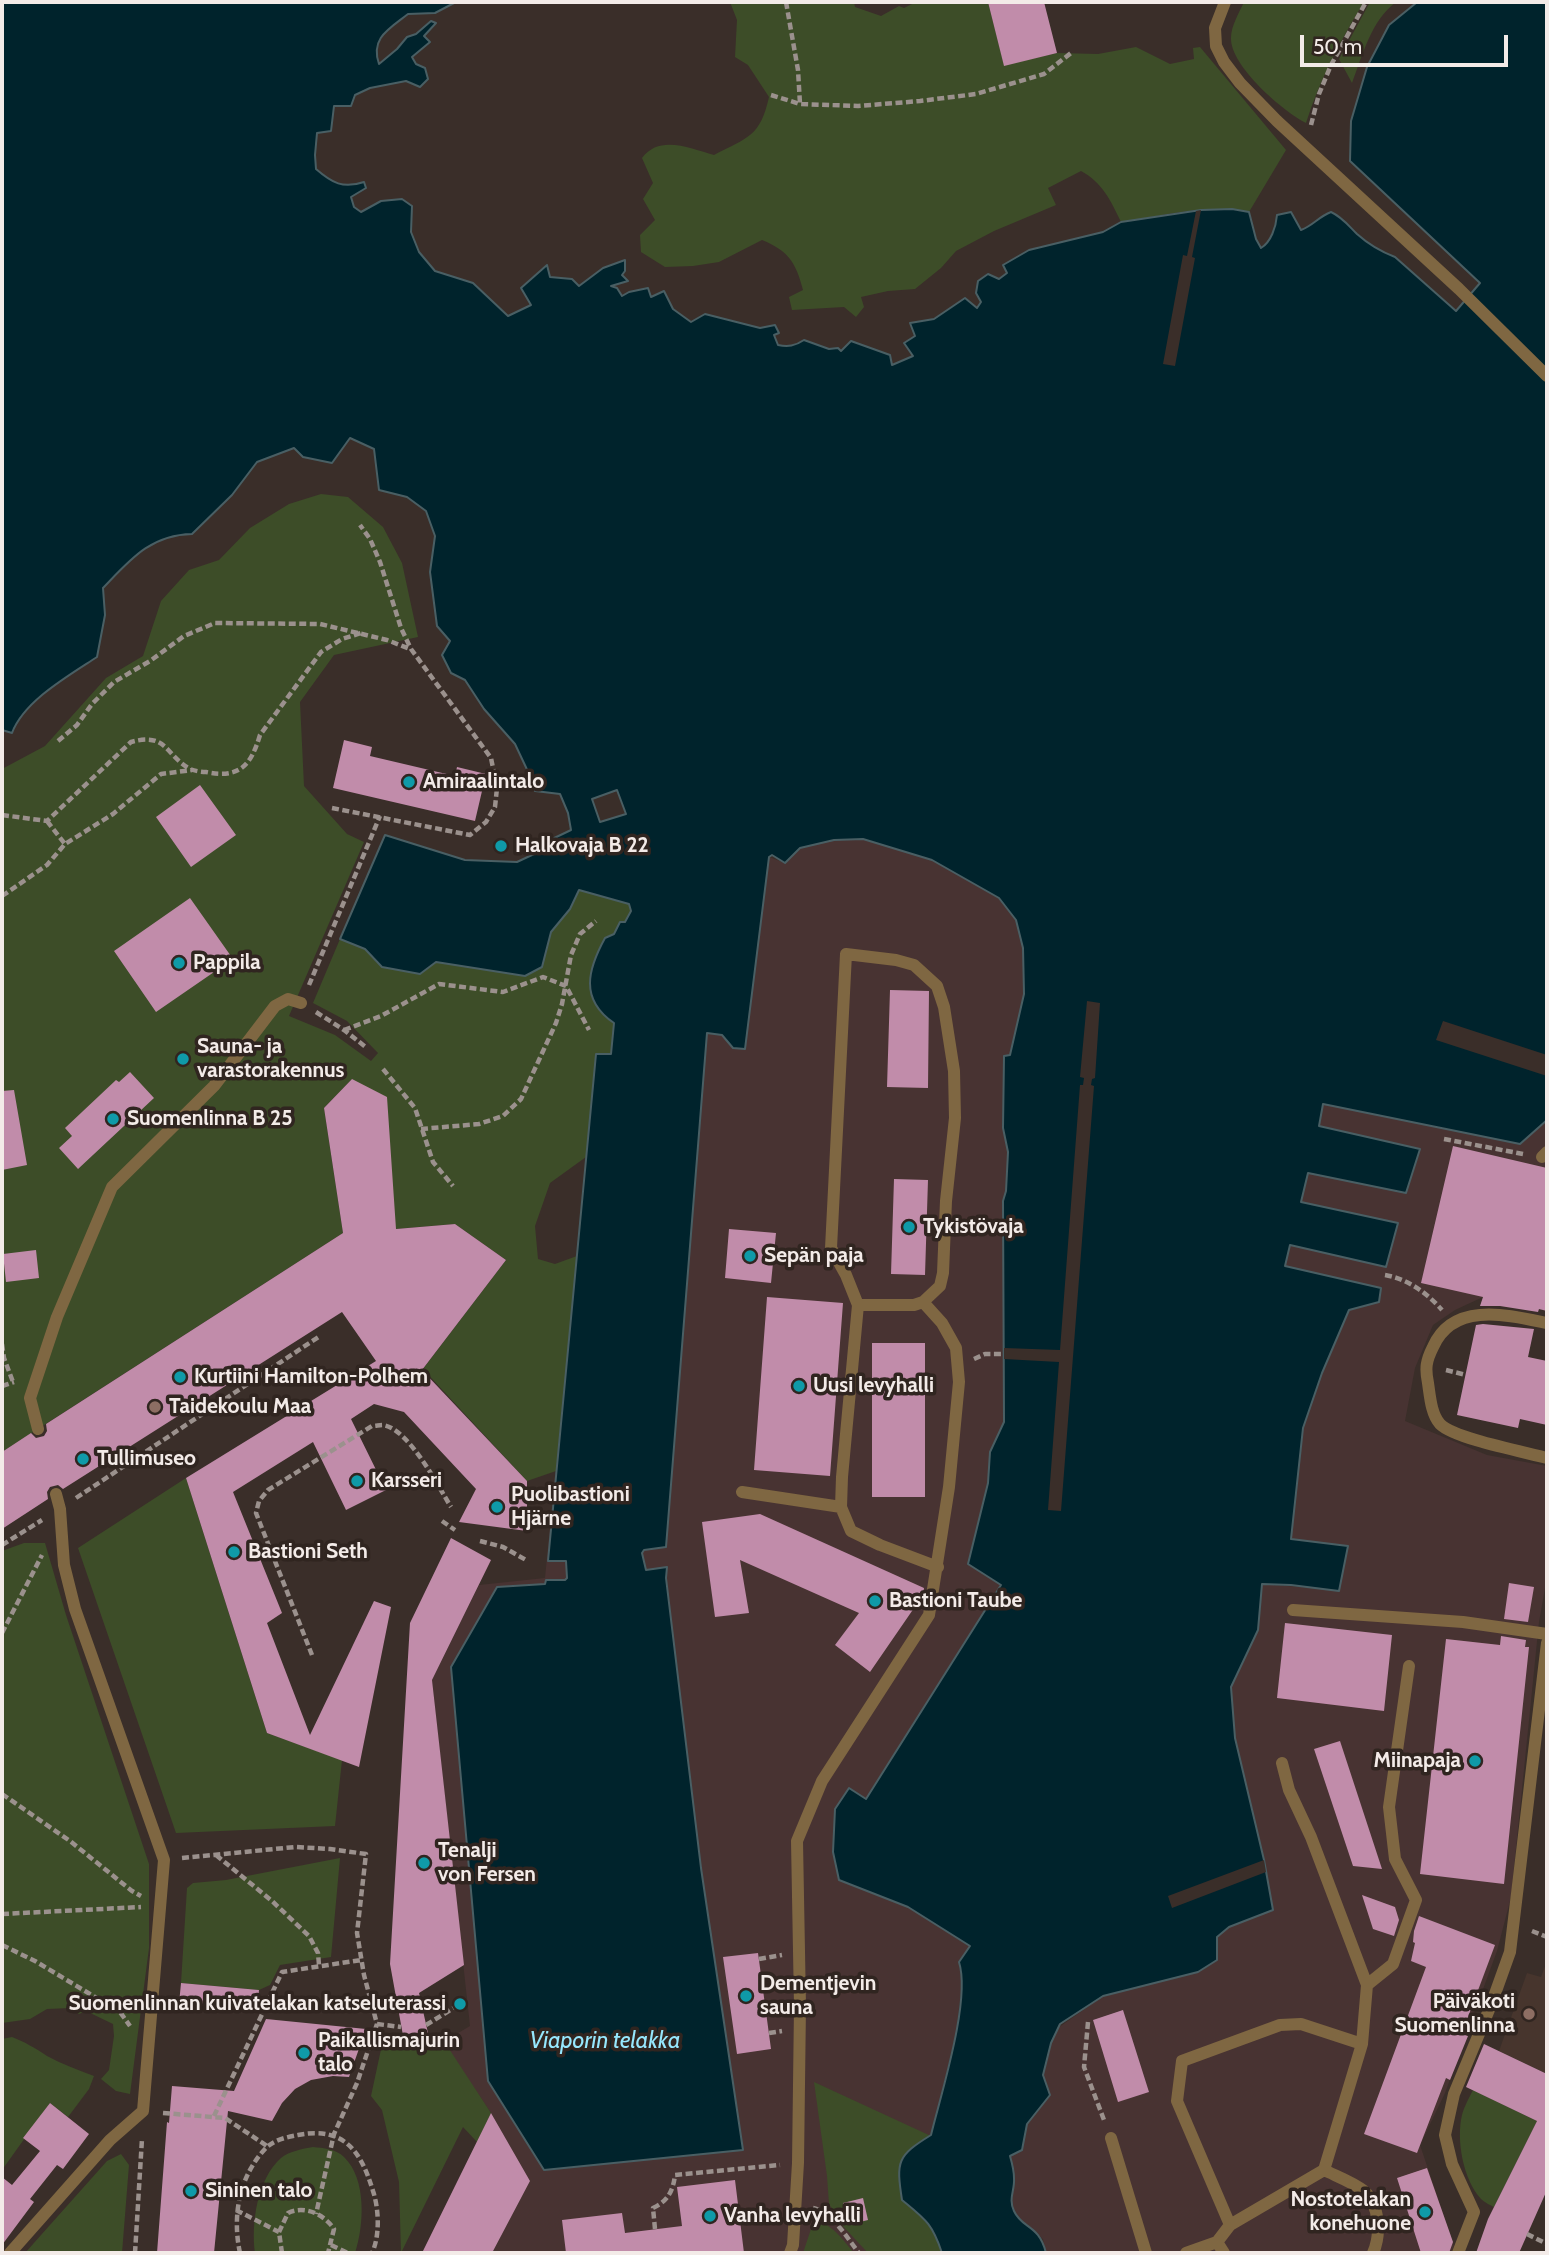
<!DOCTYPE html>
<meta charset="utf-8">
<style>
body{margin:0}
#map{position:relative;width:1549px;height:2255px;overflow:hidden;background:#3a2e29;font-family:Cabin,sans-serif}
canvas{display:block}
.frame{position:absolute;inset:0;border:4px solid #f3ebe8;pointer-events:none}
.scale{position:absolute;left:1300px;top:35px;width:208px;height:32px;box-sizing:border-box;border:4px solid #f3ebe8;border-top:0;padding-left:9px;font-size:21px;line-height:24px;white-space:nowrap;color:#f3ebe8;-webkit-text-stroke:5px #302520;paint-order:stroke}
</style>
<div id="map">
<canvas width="1549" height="2255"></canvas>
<div class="frame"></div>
<div class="scale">50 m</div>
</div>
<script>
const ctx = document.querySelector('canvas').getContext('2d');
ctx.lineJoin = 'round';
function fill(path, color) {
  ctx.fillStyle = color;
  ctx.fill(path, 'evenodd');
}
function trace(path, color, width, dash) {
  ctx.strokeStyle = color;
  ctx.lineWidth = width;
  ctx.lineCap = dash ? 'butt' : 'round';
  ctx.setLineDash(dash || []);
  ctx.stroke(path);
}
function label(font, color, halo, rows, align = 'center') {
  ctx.font = font + ' Cabin,sans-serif';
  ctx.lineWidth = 7;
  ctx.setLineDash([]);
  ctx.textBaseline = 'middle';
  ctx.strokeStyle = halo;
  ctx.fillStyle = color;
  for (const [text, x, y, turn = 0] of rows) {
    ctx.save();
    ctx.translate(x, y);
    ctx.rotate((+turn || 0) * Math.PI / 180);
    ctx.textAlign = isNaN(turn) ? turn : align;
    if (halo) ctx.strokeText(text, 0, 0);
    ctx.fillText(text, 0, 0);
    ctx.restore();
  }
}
fill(new Path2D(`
 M863 839 932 860 999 898 1016 920 1023 948 1024 994 1010 1056H1005L1003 1128 1008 1152 1006 1191 1003 1201 1004 1422 990 1452 988 1483 969 1564 1001 1585 866 1799 849 1789 835 1809 833 1852 839 1880 908 1907 970 1946 959 1962 963 1975 956 2034 931 2136 909 2149 901 2160 942 2253H492L530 2181 491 2113 443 2042 470 2026 432 1680 479 1585 545 1578 596 1054 614 1022 722 1035 733 1048 745 1049 769 857 785 863 800 848 834 840Z
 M1323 1103 1519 1144 1547 1120V1311L1483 1297 1455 1310 1433 1325 1415 1368 1405 1421 1487 1455 1547 1466V1577L1539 1622 1511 1897 1497 1951 1445 2093 1420 2145 1454 2246 1451 2253H1046L1043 2239 1016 2215 1010 2201 1014 2180 1010 2156 1022 2150 1027 2124 1050 2095 1043 2075 1051 2043 1058 2028 1103 1996 1199 1972 1217 1960V1937L1229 1927 1273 1910 1235 1738 1231 1687 1258 1630 1261 1584 1340 1590 1291 1539 1303 1428 1322 1373 1349 1309H1357L1380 1288 1285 1267 1290 1245 1398 1223 1301 1202 1308 1173 1406 1193 1420 1149 1318 1126Z`), '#483332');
fill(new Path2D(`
 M1547 1961V2074L1499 2051 1527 1973 1541 1977Z`), '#47352d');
fill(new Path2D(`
 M730 2H854L855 7 881 16 899 6 904 8 916 2H988L1004 65 1057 53 1098 54 1136 47 1170 64 1194 59 1193 48 1200 47 1286 150 1249 212C1208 203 1162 216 1121 222 1111 201 1102 182 1081 171L1048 188 1056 205 994 231 956 251 941 268 915 289 888 291 861 297 864 307 856 317 844 307 792 310 789 297 803 290C796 263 789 251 762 240L719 262 693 266 665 267 641 252 640 235 655 220 643 199 653 183 642 158C660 134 691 149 714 155 748 137 760 137 769 97L748 65 735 57 737 20Z
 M1244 2H1364C1340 41 1320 79 1306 123 1284 112 1230 66 1231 38 1231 26 1239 13 1244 2Z
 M1370 2H1396C1371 21 1363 54 1352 83L1339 59Z
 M321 494 348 497 383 527 402 563 418 637 334 655 300 702 304 786 347 834 364 842 289 1016 335 1035 371 1061 378 1053 347 1021 313 1003 340 939 365 949 382 967 420 974 436 962 525 976 542 967 551 932 570 909 579 890 629 903 631 911 625 922H620L614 934V1022L611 1055 596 1054 586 1157 550 1183 535 1226 538 1259 555 1264 577 1256 556 1471 527 1481 423 1369 506 1260 455 1224 395 1229 352 1079 324 1108 343 1233 2 1452V769L45 746 106 678 143 656 161 601 189 570 219 560 250 528 289 504Z
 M186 1478 267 1733 342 1760 335 1826 176 1833 78 1548Z
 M24 1543H45L66 1615 149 1864V1948L130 2094 116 2091 101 2079 109 2070 114 2036 113 2024 86 2011 79 2014 71 2008 47 2009 30 2019 2 2023V1551Z
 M340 1858 331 1957 280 1965 270 1985 259 1990 181 1983 187 1888 193 1883 226 1880Z
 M428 2035H440L491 2113 477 2142 463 2127 401 2253 399 2182 382 2110 371 2096 383 2040 430 2042Z
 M12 2037C25 2042 35 2048 47 2056 62 2064 78 2070 94 2076L89 2089 68 2117 50 2103 2 2170V2039Z
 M814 2082 931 2136C895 2158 901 2160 902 2199 925 2219 932 2223 942 2253H868L840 2223 829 2204 827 2176Z
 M1473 2090 1537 2121 1494 2207C1490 2205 1484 2202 1481 2199 1463 2179 1456 2140 1462 2115 1464 2107 1469 2098 1473 2090Z
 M313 2147C323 2148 336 2149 344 2157 367 2179 364 2226 355 2253H255C251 2224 257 2179 281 2158 290 2151 302 2149 313 2147Z
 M121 2154 129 2165 122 2253H25L107 2161Z
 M821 2222C835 2228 844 2241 854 2253H803L813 2223Z`), '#3d4d28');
const water = new Path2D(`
 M2 2H456L435 13 408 14C389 29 370 38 379 64L397 49 407 37 416 34 431 21 436 23 424 36 430 42 412 57 416 64 425 68 428 79 420 87 406 81 370 88 355 95 351 106H334L331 131 317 133 315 155 316 169C332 183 343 189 364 182L366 188 351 197 354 207 361 212 381 201 402 199 412 206 411 232 419 252 435 271 473 283 508 316 531 305 521 288 547 265 550 277 572 279 579 286 603 268 625 260V271L622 275 628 281 611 286 617 288 622 296 629 292 648 288 651 297 664 291 673 309 691 322 705 314 760 328 775 325 779 333 774 335 778 345C788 347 795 346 804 340L829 349 838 348 841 351 851 341 890 355 892 365 913 356 904 343 915 336 910 323 934 319 965 298 977 308 981 302 976 293 978 281 988 274 999 279 1007 273 1003 265 1029 250 1103 232 1121 222 1201 210 1232 209 1249 212 1256 239 1261 248C1271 242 1276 227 1277 215L1291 212 1301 230C1314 225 1318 217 1331 212 1342 217 1348 225 1357 234 1367 243 1382 252 1395 257L1456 311 1480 283 1350 161 1351 121 1367 67 1389 25 1416 3 1547 2V1120L1520 1144 1323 1104 1319 1126 1420 1149 1406 1193 1308 1173 1301 1202 1398 1223 1386 1267 1290 1245 1285 1266 1381 1288 1379 1302 1349 1310 1322 1373 1303 1428 1291 1539 1348 1546 1339 1591 1291 1585 1262 1584 1258 1630 1231 1687 1235 1738 1264 1860 1273 1910 1229 1927 1217 1937V1960L1198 1972 1103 1996 1060 2024 1051 2043 1043 2075 1050 2095 1027 2124 1022 2150 1010 2156C1012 2163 1014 2171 1014 2178 1015 2191 1008 2198 1014 2211 1022 2229 1039 2224 1046 2253H942C932 2223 925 2219 902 2200 896 2161 897 2156 931 2135 941 2094 971 2000 959 1962L970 1946 908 1907 839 1880 833 1852 835 1809 849 1788 866 1799 1001 1585 968 1564 988 1483 990 1452 1004 1422 1003 1201 1006 1191 1008 1152 1003 1128 1004 1056 1010 1055 1024 994 1023 948 1016 920 999 898 932 860 863 839 834 840 800 848 785 863 772 855 769 857 745 1049 733 1048 722 1035 707 1033 666 1547 644 1550 642 1553 646 1570 667 1567 666 1578 701 1868 743 2150 544 2170 488 2081 451 1667 497 1587 545 1584 546 1580H565L567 1578 566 1561H548L596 1054H611L614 1023C579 999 588 969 605 938L614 934 620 922H625L631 911 629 904 579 890 570 909 551 932 542 967 525 976 436 962 420 974 382 967 365 949 340 939 385 835 465 860 517 862 549 847 548 841 571 830 568 813 560 794 535 791 531 778 515 744 484 709 465 680 451 673 442 655 450 641 437 626 430 572 435 536 426 511 407 497 379 490 374 449 350 438 332 463 303 457 294 448 257 462 232 495 192 534C150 535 130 560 103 588L105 615 97 657C68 676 24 701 12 733L2 730ZM617 790 626 814 600 822 592 799Z`);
fill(water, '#00232c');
trace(water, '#495f64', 2);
fill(new Path2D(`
 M1201 210 1192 257 1195 258 1175 366 1163 364 1183 255 1187 256 1196 211Z
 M1087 1001 1100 1003 1095 1078 1092 1079 1091 1085 1094 1086 1061 1511 1048 1510 1059 1362 1004 1359V1348L1060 1350 1080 1085H1083L1084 1078 1080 1077Z
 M1443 1021 1547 1055V1076L1436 1040Z
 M1264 1860 1266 1872 1172 1908 1168 1896Z`), '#3a2e29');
fill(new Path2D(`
 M988 2H1044L1057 53 1004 66Z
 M344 740 372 747 370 756 455 776 457 767 486 774 475 821 333 788Z
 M200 785 236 835 191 867 156 817Z
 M190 898 233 959 156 1012 114 951Z
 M890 990 929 991 928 1088 887 1087Z
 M130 1072 154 1098 78 1169 59 1148 72 1136 65 1128 116 1080 119 1082Z
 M352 1079 387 1097 396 1229 455 1224 506 1260 422 1370 527 1481V1531L459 1522 476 1489 404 1412 374 1404 351 1419 386 1490 346 1510 313 1442 233 1492 282 1613 267 1623 310 1735 374 1601 391 1607 359 1767 267 1733 186 1478 376 1361 342 1312 63 1489 58 1485 50 1487 47 1492 48 1499 2 1529V1452L31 1433 36 1438 44 1436 47 1431 46 1424 343 1233 324 1108Z
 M14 1090 27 1165 2 1170V1091Z
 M1453 1146 1547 1168V1311L1539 1309 1538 1312 1500 1306H1480L1483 1297 1421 1283Z
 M894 1179 928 1180 925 1275 891 1274Z
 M729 1229 776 1233 771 1283 725 1278Z
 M36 1250 39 1278 6 1282 3 1254Z
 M767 1297 843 1303 830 1476 754 1470Z
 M1483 1324 1534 1329 1528 1357 1547 1361V1425L1520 1419 1518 1428 1457 1415 1476 1325Z
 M872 1343H925V1497H872Z
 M760 1514 924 1588 923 1595 870 1672 835 1645 859 1613 740 1560 749 1613 715 1617 702 1522Z
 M451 1538 491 1560 432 1680 464 1965 419 1993 430 2042 404 2041 390 1964 410 1623Z
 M1509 1583 1534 1587 1528 1622 1504 1619Z
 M1285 1623 1392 1635 1384 1711 1277 1698Z
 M1501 1636 1526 1640 1525 1647H1529L1504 1884 1420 1874 1446 1639 1500 1645Z
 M1340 1741 1382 1869 1353 1866 1314 1749Z
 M1362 1895 1395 1907 1399 1920 1394 1936 1373 1929Z
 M1419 1916 1495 1945 1462 2033 1468 2036 1450 2080 1446 2078 1417 2153 1364 2134 1426 1967 1411 1961 1415 1943 1413 1942 1414 1931Z
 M758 1953 771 2049 737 2054 723 1957Z
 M181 1983 259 1990 257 2011 179 2004Z
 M1123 2010 1149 2092 1118 2102 1093 2020Z
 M266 2019 366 2029 349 2077 333 2076 311 2080 295 2089 282 2103 272 2121 228 2111 214 2253H157L167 2122 169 2123 172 2086 234 2091Z
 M1484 2044 1547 2074V2190L1519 2253H1476L1488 2219 1537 2121 1466 2087Z
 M50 2103 89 2134 63 2169 57 2165 30 2199 34 2202 2 2245V2177L12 2185 40 2151 23 2138Z
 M491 2113 530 2181 492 2253H422Z
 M1427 2168 1453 2242 1449 2253H1421L1397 2178Z
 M735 2180 744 2253H566L562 2220 622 2213 625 2233 682 2226 677 2187Z
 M863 2198 868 2220 848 2225 843 2203Z`), '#c18caa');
trace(new Path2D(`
 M786 2 798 70 800 104
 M771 95 800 104 858 106 920 101 976 94 1044 74 1071 53
 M1311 125 1319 94 1331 65 1366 2
 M58 741 77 725 92 704 114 682 150 661 184 636 215 623 320 624 387 640 410 649
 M332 808 470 835 486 822 495 807 497 788 491 758 411 649 401 628 380 562 370 539 360 525
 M2 815 47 821 131 742C167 732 165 755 190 769 195 771 201 772 206 772 240 779 251 765 260 735L321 652 342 639 361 633
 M47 821 65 844
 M2 896 47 865 65 844 113 814 161 774 192 770
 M309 985 380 816
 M316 1012 344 1030 367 1048
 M344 1030 381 1016 439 984 503 992 543 977 566 986 589 1030
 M383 1069 415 1108 433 1162 453 1186
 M421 1129 479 1124 503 1116 521 1099 556 1023 562 1004 571 955 580 934 596 921
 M1444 1139 1523 1154
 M1385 1275C1408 1279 1427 1293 1442 1310
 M2 1344 4 1358 13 1382
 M974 1359 985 1354H1004
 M1446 1370 1466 1375
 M2 1386 14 1382
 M76 1498 320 1336
 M442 1521 455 1530
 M480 1541 503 1547 526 1560
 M2 1545 42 1520
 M2 1633 42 1555
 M312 1655 256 1513 259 1501 268 1490 372 1426C376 1426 379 1425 383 1425 409 1429 438 1486 451 1507
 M2 1794 70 1841 132 1891 141 1896
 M216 1855 272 1901 309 1936 318 1953 319 1965
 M182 1858 295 1847 330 1849 366 1854 357 1933 364 1975 377 2024 357 2083 334 2134 316 2214
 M2 1914 141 1907
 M1532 1931 1547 1937
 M2 1945 35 1961 120 2012 130 2026
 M759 1959 782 1955
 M1088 2022 1084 2067 1104 2120
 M377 2024 401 2027
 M426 2025 460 2004
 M769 2033 782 2031
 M163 2113 225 2118 267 2146
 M214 2116 282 1972 361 1960
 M813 2208C833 2213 847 2238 859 2253
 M236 2210 279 2232
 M655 2229 653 2208C668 2201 673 2191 675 2175L780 2165
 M1527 2234 1547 2244
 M331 2245 348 2253
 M135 2253 142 2139
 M240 2253C232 2216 239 2177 265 2149 273 2140 287 2137 298 2135 344 2126 361 2151 373 2191 379 2209 380 2236 372 2253
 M282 2253 279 2232 288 2213C304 2205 324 2214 334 2229L328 2253`), '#9b918d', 4.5, [7, 3.5]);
trace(new Path2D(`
 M1225 2 1215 28 1216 46 1224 62 1240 83 1277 121 1459 289 1547 376
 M1542 1157 1547 1152
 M858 1305H914L923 1302 940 1286 943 1273 946 1201 955 1118 954 1071 944 1007 937 986 914 965 896 960 846 954 831 1248 846 1275 858 1305 842 1477 841 1507 851 1531 880 1545 938 1567
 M1547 1323C1508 1315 1453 1301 1433 1347 1426 1361 1425 1368 1428 1383 1430 1396 1431 1414 1440 1424 1455 1439 1525 1452 1547 1458
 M38 1429 30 1398 57 1317 112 1187 214 1086 275 1006 288 999 301 1003
 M742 1492 841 1507
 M1293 1610 1463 1622 1547 1634
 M1367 1985 1393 1964 1416 1900 1395 1859 1389 1807 1409 1666
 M1111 2138 1146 2253
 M1324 2170C1336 2176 1353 2182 1364 2191 1380 2205 1381 2235 1373 2253
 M1230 2225 1324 2170 1362 2044 1367 1985 1311 1837 1289 1790 1282 1763
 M10 2253 110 2140 143 2111 164 1860 75 1609 64 1565 60 1509 56 1494
 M790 2253 793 2245 798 2163 800 2006 797 1841 822 1781 929 1615 949 1487 959 1382 956 1348 942 1323 923 1302
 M1186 2253 1217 2242
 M1224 2253 1217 2242 1230 2225 1177 2101 1182 2061 1280 2025 1301 2024 1362 2044
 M1458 2253 1474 2212 1452 2164 1445 2135 1454 2094 1491 2005 1510 1952 1547 1643`), '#7f6742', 12);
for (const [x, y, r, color] of [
 [409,782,7,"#0f9aa8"],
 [501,846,7,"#0f9aa8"],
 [179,963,7,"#0f9aa8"],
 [183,1059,7,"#0f9aa8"],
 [113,1119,7,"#0f9aa8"],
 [909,1227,7,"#0f9aa8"],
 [750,1256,7,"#0f9aa8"],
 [180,1377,7,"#0f9aa8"],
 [799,1386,7,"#0f9aa8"],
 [155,1407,7,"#8d6e63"],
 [83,1459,7,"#0f9aa8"],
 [357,1481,7,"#0f9aa8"],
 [497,1507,7,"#0f9aa8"],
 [234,1552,7,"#0f9aa8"],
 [875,1601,7,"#0f9aa8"],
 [1475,1761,7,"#0f9aa8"],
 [424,1863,7,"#0f9aa8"],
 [746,1996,7,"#0f9aa8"],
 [460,2004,7,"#0f9aa8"],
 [1529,2014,7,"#8d6e63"],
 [304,2053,7,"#0f9aa8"],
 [191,2191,7,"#0f9aa8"],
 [1425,2212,7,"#0f9aa8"],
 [710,2216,7,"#0f9aa8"]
]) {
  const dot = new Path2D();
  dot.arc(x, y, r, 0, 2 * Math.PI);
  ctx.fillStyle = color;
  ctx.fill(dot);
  trace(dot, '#302520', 2.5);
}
label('bold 21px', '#f3ebe8', '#302520', [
 ["Amiraalintalo",423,782],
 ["Halkovaja B 22",515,846],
 ["Pappila",193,963],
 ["Sauna- ja",197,1047],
 ["varastorakennus",197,1071],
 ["Suomenlinna B 25",127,1119],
 ["Tykistövaja",923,1227],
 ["Sepän paja",764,1256],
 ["Kurtiini Hamilton-Polhem",194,1377],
 ["Uusi levyhalli",813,1386],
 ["Taidekoulu Maa",169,1407],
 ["Tullimuseo",97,1459],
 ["Karsseri",371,1481],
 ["Puolibastioni",511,1495],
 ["Hjärne",511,1519],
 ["Bastioni Seth",248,1552],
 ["Bastioni Taube",889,1601],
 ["Miinapaja",1461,1761,"right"],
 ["Tenalji",438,1851],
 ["von Fersen",438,1875],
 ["Dementjevin",760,1984],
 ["sauna",760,2008],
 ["Päiväkoti",1515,2002,"right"],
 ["Suomenlinna",1515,2026,"right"],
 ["Suomenlinnan kuivatelakan katseluterassi",446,2004,"right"],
 ["Paikallismajurin",318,2041],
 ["talo",318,2065],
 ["Sininen talo",205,2191],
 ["Nostotelakan",1411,2200,"right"],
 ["konehuone",1411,2224,"right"],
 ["Vanha levyhalli",724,2216]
], 'left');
label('italic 23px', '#96e7fd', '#302520', [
 ["Viaporin telakka",605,2041]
]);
</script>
